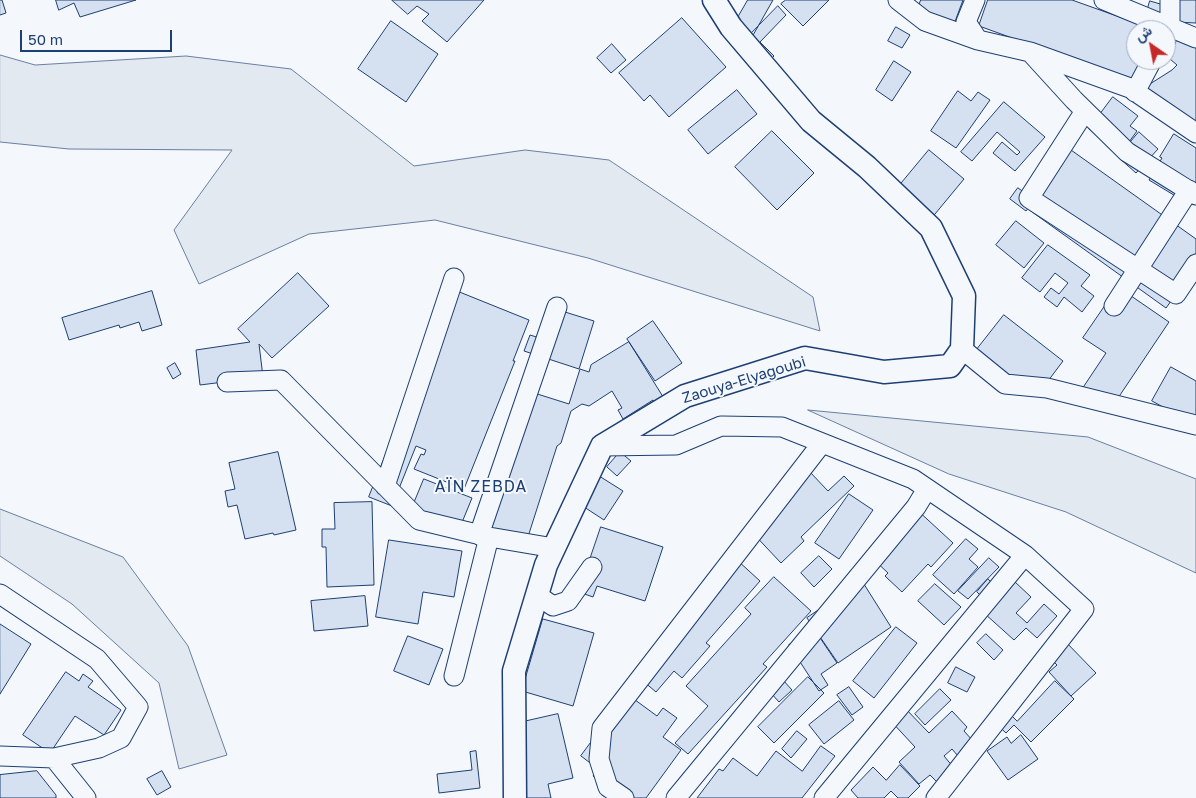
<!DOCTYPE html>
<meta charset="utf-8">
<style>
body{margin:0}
#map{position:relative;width:1196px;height:798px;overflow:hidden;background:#f4f7fb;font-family:"Golos Text",Vazirmatn,sans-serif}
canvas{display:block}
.north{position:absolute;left:1126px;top:20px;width:50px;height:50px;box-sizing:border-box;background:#f4f7fb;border:1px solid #9eadc5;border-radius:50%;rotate:327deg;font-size:14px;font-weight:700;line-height:20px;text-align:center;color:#1d3f73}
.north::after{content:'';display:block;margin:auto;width:18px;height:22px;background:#c62828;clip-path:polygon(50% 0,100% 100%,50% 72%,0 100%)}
.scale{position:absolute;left:20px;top:30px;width:152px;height:22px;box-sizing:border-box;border:2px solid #1d3f73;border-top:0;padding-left:6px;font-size:15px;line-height:18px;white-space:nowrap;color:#1d3f73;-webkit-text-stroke:4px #f4f7fb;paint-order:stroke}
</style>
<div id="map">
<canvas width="1196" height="798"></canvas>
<div class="north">ش</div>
<div class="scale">50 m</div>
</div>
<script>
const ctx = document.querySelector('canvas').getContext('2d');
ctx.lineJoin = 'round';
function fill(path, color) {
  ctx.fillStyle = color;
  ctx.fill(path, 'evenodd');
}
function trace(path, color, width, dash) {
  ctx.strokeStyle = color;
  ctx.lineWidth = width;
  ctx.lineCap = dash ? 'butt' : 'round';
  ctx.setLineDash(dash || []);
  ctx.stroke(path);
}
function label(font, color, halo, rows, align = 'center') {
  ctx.font = font + ' "Golos Text",sans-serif';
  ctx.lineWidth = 4;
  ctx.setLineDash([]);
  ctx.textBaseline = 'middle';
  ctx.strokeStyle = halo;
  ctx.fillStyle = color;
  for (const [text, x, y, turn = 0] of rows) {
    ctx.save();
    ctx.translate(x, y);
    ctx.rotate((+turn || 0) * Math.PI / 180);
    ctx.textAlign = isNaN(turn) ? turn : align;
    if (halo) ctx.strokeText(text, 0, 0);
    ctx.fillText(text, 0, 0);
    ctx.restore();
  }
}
const green = new Path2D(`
 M0 55 35 65 186 56 291 69 414 166 525 150 609 160 813 297 820 331 588 258 435 220 309 234 199 284 174 230 232 150 69 149 0 142Z
 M808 410 1088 437 1196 479V573L1066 512 949 474Z
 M0 509 123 557 188 646 227 755 179 769 159 683 72 604 0 556Z`);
fill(green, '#e3e9f0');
trace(green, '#687fa3', 1);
const building = new Path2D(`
 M0 0H2L6 13 0 15Z
 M56 0H136L80 17 74 3 59 10Z
 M392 0H484L447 42 422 21 429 14 417 6 408 14Z
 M748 0H773L748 44 729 33Z
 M786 0H829L803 26 781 4Z
 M921 0H963L953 27 916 14Z
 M988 0H1072L1156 30H1136V60H1146L1134 82 979 26Z
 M1177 0H1196V23L1175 22Z
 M1150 1 1167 6 1163 20 1146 15Z
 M778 6 786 15 760 42 774 56 758 72 744 41Z
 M682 18 726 67 669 117 650 95 644 101 619 73Z
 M391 21 438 54 406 102 358 69Z
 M896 27 910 35 902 48 888 41Z
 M1178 37 1196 44V126L1142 89 1172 70 1177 65 1170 59Z
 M612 44 626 60 611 73 597 58Z
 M894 61 911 72 892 101 876 90Z
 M737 90 757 114 708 154 688 130Z
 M958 91 971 101 978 92 990 100 956 148 931 131Z
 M1113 97 1138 116 1130 126 1137 131 1121 153 1089 129Z
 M1004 102 1045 137 1015 171 993 153 1002 142 1017 155 1020 152 997 132 972 161 961 152Z
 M772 131 814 173 777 210 735 167Z
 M1139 132 1158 149 1136 173 1118 157Z
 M1174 134 1196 148V200L1187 203 1149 180 1162 158 1160 157Z
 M929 150 964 179 930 220 895 191Z
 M1071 150 1196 239V281L1189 276 1166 308 1028 209Z
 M1018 188 1035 200 1026 211 1010 199Z
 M1016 221 1044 243 1024 268 996 245Z
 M1048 245 1090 275 1081 286 1094 296 1082 312 1064 297 1057 307 1044 297 1051 288 1059 294 1068 283 1055 273 1040 292 1022 278Z
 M298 273 329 306 272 358 259 344 263 377 200 385 196 350 250 342 238 329Z
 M1118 287 1169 322 1116 401 1080 392 1106 353 1083 338Z
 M452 289 529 320 513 361H515L464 489 414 469 421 454 424 455 426 450 416 446 392 506 369 497Z
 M152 291 162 325 142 331 139 322 120 328 119 325 69 340 62 318Z
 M552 308 594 321 579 369 524 351 530 335 543 339Z
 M1004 315 1063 361 1039 393 971 357Z
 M653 321 682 363 655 381 627 339Z
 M629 342 665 400 656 406 653 400 623 419 618 410 622 408 612 391 589 406 582 404 571 411 561 443 557 446 526 543 479 528 531 392 569 404 580 369 589 372 591 365Z
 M175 363 181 374 173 379 167 368Z
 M1171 367 1196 381V425L1152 401Z
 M278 452 296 530 274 535 273 533 245 539 237 505 228 507 225 491 235 489 229 463Z
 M620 452 631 461 617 476 607 467Z
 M809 471 828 491 844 476 854 486 801 537 804 541 781 563 749 529Z
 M596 474 623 491 604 520 578 503Z
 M424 479 472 498 456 537 408 518Z
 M849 494 873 510 839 559 815 543Z
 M372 502 374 585 327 587 326 547H322V529H335L334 503Z
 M915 508 953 543 931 567 928 564 902 592 885 576 888 573 870 556Z
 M601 527 663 547 645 601 597 586 593 597 579 592Z
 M966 539 978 549 969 559 978 567 954 594 933 575Z
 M389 540 462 551 454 597 423 592 418 624 376 617Z
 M819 556 832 569 814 587 801 573Z
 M989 558 999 567 968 599 958 591Z
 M737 560 760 581 706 643 710 646 682 678 674 671 656 692 636 675Z
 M774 577 811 611 763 664 767 667 688 754 675 743 708 706 686 686 751 614 745 608Z
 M988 579 992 583 981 596 977 592Z
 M862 581 891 627 838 663 807 618Z
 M1014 581 1031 597 1016 613 1027 623 1044 604 1057 616 1037 638 1026 628 1014 640 984 613Z
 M935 584 961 607 944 625 918 601Z
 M365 596 368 626 314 631 311 601Z
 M543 619 594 633 573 706 522 691Z
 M0 624 31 644 0 694Z
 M896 627 917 643 874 698 853 681Z
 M814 629 837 663 821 674 828 685 819 691 789 645Z
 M986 634 1003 650 994 660 977 643Z
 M408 636 443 649 429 685 394 671Z
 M1062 638 1096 673 1071 696 1049 672 1057 665 1046 654Z
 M956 667 975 677 967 692 948 683Z
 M66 672 79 681 83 674 93 681 88 687 121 710 104 735 75 716 50 753 23 735Z
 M808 677 824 693 774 743 758 727Z
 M783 680 792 690 779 702 770 692Z
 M1055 681 1074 699 1031 742 1014 725 1006 733 993 721 1008 712 1017 721Z
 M849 687 863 707 852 715 837 695Z
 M940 689 951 700 925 725 915 714Z
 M627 694 657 716 663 708 677 718 663 737 681 750 646 798H624L593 776 598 769 581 756Z
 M839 701 854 720 824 744 809 725Z
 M903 706 929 733 952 711 967 727 964 731 973 741 958 756 952 749 944 756 954 768 938 783 930 775 919 784 899 762 915 747 889 719Z
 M558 714 573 778 548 784 551 798H519L514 724Z
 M797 731 807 739 791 758 782 749Z
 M1021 735 1038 759 1008 780 987 751 1007 737 1011 743Z
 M821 746 835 756 802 798H697L719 769 723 771 733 758 757 776 776 751 802 771Z
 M476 751 480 788 439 793 437 774 472 770 470 752Z
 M900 765 920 786 908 798H898L891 791 884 798H858L851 790 873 767 886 780Z
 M37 771 56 795V798H0V775Z
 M162 771 171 787 157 795 147 779Z`);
fill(building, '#d5e0f0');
trace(building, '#1d3f73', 1);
const minor = new Path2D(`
 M898 0 925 21 978 40 1030 52 1130 88 1196 133
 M975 0 966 22 978 40
 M1104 0 1196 38
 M1166 35 1170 27V0
 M1032 54 1074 100 1127 152 1196 195
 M1135 92 1152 60
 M1085 111 1029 198 1176 294 1196 264
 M1114 306 1189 190
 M962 349 1005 384 1047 388 1196 425
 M227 382 281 380 419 520 489 537 554 548
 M602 446 676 445 721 426 782 427 913 479 1025 555 1084 609 936 798
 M385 486 454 278
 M479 535 557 307
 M0 594 97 659 138 707 121 738 99 748 54 758 0 756
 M537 595 553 606 568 601 592 567
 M454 676 489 537
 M54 758 86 798
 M624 798 608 787 599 759 602 728 822 443
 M676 798 916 507 927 489
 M824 798 1025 555`);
const tertiary = new Path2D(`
 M515 798 514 671 546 565 602 446 685 396 805 358 884 372 950 366 962 349 964 296 931 228 867 167 811 121 731 27 714 0`);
trace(minor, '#1d3f73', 21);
trace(tertiary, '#1d3f73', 25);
trace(minor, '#f4f7fb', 19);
trace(tertiary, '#f4f7fb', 22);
label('15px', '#1d3f73', '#f4f7fb', [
 ["Zaouya-Elyagoubi",744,380,-17]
]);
ctx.letterSpacing = '1px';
label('16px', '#1d3f73', '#f4f7fb', [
 ["AÏN ZEBDA",481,487]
]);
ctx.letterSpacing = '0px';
</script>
